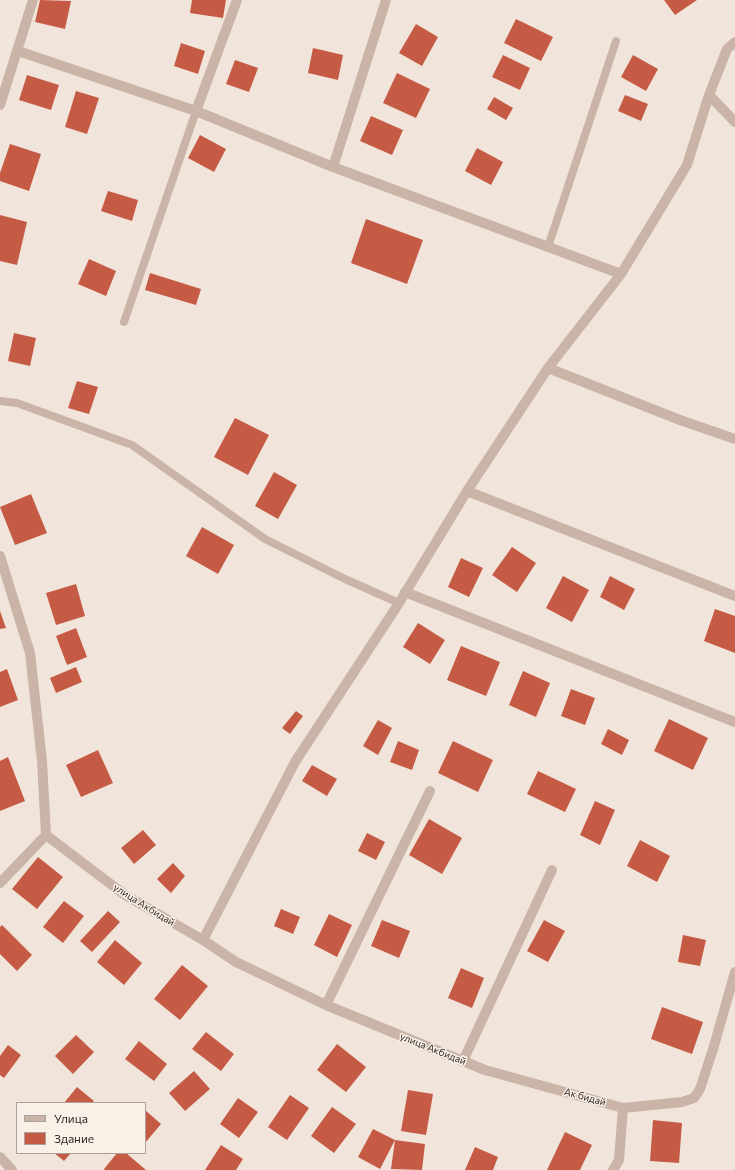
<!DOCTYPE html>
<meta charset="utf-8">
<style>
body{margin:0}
#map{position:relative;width:735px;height:1170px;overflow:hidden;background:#f1e5db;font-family:Commissioner,sans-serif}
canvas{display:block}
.legend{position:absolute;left:16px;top:1102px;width:130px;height:52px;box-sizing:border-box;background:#f9f0e7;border:1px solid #aba19a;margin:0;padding:5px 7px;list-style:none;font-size:12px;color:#362b27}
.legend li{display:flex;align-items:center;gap:8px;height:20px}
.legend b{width:20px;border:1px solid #aba19a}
</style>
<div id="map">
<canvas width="735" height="1170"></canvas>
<ul class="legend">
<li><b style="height:5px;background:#c9b4a7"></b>Улица</li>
<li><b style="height:11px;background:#c55b45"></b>Здание</li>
</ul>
</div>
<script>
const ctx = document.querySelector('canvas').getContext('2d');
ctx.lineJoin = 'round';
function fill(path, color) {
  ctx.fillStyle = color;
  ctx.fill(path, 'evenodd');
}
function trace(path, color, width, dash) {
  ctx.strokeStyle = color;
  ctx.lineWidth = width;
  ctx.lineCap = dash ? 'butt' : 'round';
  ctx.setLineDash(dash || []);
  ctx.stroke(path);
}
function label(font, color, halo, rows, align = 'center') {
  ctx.font = font + ' Commissioner,sans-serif';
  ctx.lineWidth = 3;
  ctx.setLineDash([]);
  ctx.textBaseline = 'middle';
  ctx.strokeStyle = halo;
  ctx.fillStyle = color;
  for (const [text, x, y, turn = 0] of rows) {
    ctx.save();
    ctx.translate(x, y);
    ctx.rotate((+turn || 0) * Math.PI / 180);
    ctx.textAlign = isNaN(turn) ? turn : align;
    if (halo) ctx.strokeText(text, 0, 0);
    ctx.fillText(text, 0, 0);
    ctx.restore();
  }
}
fill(new Path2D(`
 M40 0 71 1 65 29 35 22Z
 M192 0H226L223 18 190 13Z
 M664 0H697L675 15Z
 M516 19 553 37 541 61 504 43Z
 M416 24 438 37 422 66 399 53Z
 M181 43 205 51 198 74 174 66Z
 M313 48 343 55 338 80 308 73Z
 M503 55 530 68 520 90 492 77Z
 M633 55 658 69 646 91 621 77Z
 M235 60 258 68 249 92 226 84Z
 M397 73 430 89 416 118 383 103Z
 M27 75 59 85 51 110 19 100Z
 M76 91 99 98 87 134 65 127Z
 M625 95 648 104 641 121 618 111Z
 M494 97 513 108 506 120 487 109Z
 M371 116 403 130 392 155 360 141Z
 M200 135 226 149 214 172 188 158Z
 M10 144 41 154 29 191 0 181V173Z
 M477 148 503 162 491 185 465 171Z
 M108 191 138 200 132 221 101 211Z
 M0 215 27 222 17 265 0 261Z
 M366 219 423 240 407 284 351 263Z
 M89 259 116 271 106 296 78 284Z
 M150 273 201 289 196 305 145 290Z
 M14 333 36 338 30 366 8 361Z
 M77 381 98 387 89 414 68 408Z
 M235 418 269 435 248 475 214 457Z
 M274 472 297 485 278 519 255 506Z
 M31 494 47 533 15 545 0 507Z
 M202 527 234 545 218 574 186 556Z
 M512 547 536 563 517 592 492 575Z
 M461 558 483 568 469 597 448 587Z
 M563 576 589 590 572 622 546 608Z
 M610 576 635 589 624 610 600 597Z
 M76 584 85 616 56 625 46 593Z
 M715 609 735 616V653L704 641Z
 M0 611 6 628 0 629Z
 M418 623 445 640 430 664 403 647Z
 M76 628 87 657 67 665 56 636Z
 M461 646 500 662 486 696 447 680Z
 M76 667 82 682 56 693 50 678Z
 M7 669 18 700 0 707V672Z
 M523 671 550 683 536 717 509 705Z
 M571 689 595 698 585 725 561 716Z
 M296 711 303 716 290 734 282 728Z
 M669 719 708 738 693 770 654 751Z
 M378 720 392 728 378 755 363 746Z
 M608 729 629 740 622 755 601 744Z
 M398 741 419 750 412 770 390 762Z
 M453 741 493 760 478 792 438 773Z
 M98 750 113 783 81 797 66 765Z
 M8 757 25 801 0 811V761Z
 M312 765 337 779 327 796 302 781Z
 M538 771 576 789 565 812 527 794Z
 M595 801 615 810 600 845 580 835Z
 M429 819 462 838 442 874 409 855Z
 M143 830 156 845 134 864 121 848Z
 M367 833 385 842 376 860 358 851Z
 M640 840 670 856 657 882 627 866Z
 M38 857 63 877 37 909 12 889Z
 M173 863 185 876 171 893 157 879Z
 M64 901 84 916 63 943 43 927Z
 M281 909 300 917 293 934 274 926Z
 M108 911 120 922 92 952 80 941Z
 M329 914 352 925 337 957 314 945Z
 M382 920 410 931 399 958 371 946Z
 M544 920 565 931 548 962 527 951Z
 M2 925 32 955 17 971 0 954V927Z
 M683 935 706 940 700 966 678 962Z
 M115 940 142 963 124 985 97 962Z
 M182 965 208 986 180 1020 154 999Z
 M461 968 484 978 472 1008 448 998Z
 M662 1007 703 1022 692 1054 651 1039Z
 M206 1032 234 1054 221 1071 192 1049Z
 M76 1035 94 1052 73 1074 55 1056Z
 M139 1041 167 1064 154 1081 125 1059Z
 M337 1044 366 1067 346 1092 317 1070Z
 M8 1045 21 1055 4 1078 0 1075V1056Z
 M194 1071 210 1089 185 1111 169 1093Z
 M77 1087 94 1101 92 1103H64Z
 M408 1090 433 1094 426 1135 401 1131Z
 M290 1095 309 1108 287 1140 268 1127Z
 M238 1098 258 1112 239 1138 220 1124Z
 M332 1107 356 1124 334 1153 311 1136Z
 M145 1110 161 1124 145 1143Z
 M653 1120 682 1123 679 1163 650 1161Z
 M373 1129 395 1140 380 1169 358 1157Z
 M565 1132 592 1145 580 1170H547Z
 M395 1140 425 1144 422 1170 391 1169Z
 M221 1145 243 1159 236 1170H205Z
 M475 1147 498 1157 493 1170H465Z
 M54 1153H71L64 1161Z
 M117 1153H126L146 1170H105L104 1169Z`), '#c55b45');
trace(new Path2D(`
 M548 247 616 41
 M124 322 196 111
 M0 401 17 403 132 445 265 539 345 579 399 603`), '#c9b4a7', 8);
trace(new Path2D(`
 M18 51 196 111 333 167 621 274
 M709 95 735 122
 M0 105 33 0
 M196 111 237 0
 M333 167 386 0
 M548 368 680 420 735 439
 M467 491 735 596
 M0 556 30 653 42 761 46 835 125 895 203 940 236 962 326 1005 485 1070 623 1108 619 1160 613 1170
 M405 592 735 722
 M0 883 46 835
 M203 940 295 762 399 603 467 491 548 368 621 274 687 165 709 95 727 49 735 42
 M326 1005 430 791
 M463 1061 552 870
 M623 1108 682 1102 694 1098 700 1089 714 1046 735 972
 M0 1157 12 1170`), '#c9b4a7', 10);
label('10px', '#362b27', '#f9f0e7', [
 ["улица Акбидай",144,905,32],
 ["улица Акбидай",433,1049,22],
 ["Ак бидай",585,1097,15]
]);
</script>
